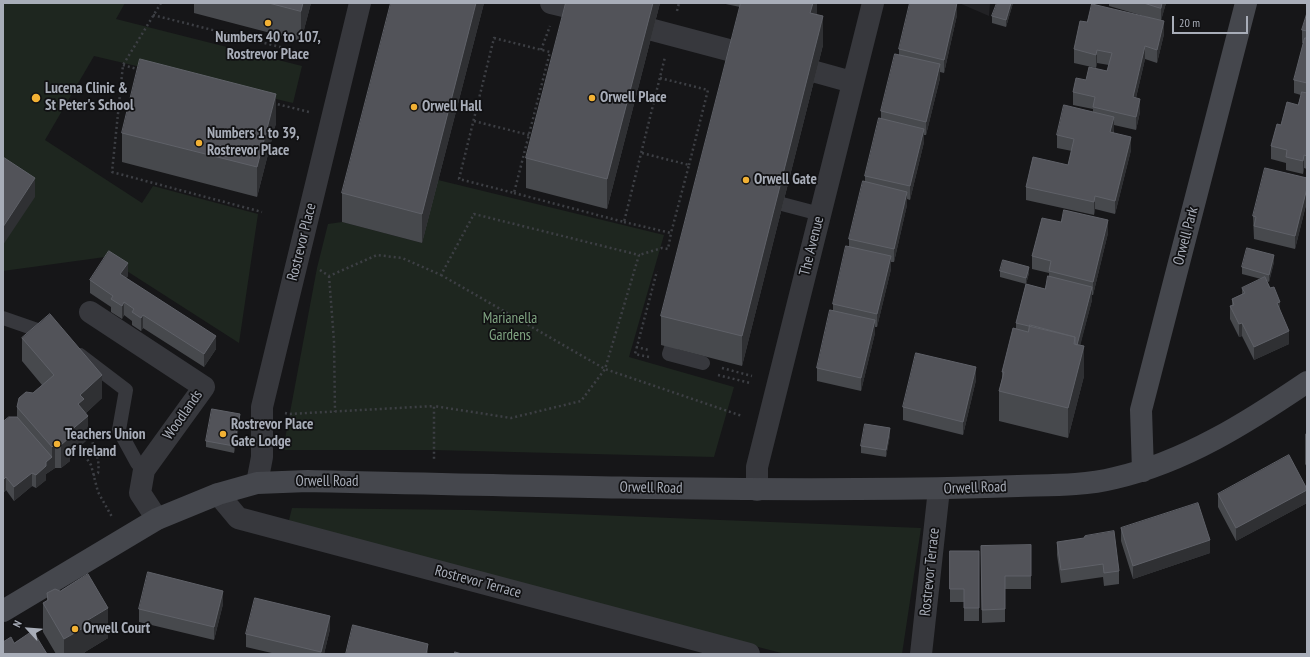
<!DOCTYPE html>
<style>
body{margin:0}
#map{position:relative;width:1310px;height:657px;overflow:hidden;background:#161618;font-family:"PT Sans Narrow",sans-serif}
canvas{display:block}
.frame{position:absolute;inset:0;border:4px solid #a8adb8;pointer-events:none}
.north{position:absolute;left:8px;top:609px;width:40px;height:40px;-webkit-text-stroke:3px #111113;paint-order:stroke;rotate:296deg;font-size:11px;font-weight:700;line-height:16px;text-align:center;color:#a8adb8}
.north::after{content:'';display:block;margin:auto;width:14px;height:18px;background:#a8adb8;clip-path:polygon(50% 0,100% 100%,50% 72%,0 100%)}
.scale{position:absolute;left:1172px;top:16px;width:76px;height:18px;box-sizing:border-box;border:2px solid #a8adb8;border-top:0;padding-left:5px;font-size:12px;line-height:14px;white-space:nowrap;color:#a8adb8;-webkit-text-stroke:3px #111113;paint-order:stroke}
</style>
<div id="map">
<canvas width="1310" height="657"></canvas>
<div class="frame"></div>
<div class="north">N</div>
<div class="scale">20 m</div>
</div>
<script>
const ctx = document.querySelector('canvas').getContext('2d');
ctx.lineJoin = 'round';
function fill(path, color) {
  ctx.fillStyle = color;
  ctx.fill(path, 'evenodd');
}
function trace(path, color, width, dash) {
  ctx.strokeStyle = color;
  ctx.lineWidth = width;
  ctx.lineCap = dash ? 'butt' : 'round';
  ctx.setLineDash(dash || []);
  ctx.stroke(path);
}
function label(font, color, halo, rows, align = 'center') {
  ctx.font = font + ' "PT Sans Narrow",sans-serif';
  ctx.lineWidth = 3.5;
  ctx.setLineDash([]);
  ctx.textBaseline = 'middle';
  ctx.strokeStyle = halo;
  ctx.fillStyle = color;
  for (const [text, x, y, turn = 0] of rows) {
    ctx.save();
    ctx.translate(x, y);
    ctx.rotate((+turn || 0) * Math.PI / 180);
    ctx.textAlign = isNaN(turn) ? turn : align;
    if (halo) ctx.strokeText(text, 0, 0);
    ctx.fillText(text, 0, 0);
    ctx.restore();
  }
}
fill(new Path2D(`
 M959 3H990L989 16Z`), '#222225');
fill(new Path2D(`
 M4 3H125L116 19 302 66 293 103 94 56 45 140 142 203 153 186 258 214 239 343 105 257 3 271Z
 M438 180 664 235 629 357 734 387 714 457 433 450H283L317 268 328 224 342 222 422 243Z
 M292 508 471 510 921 528 902 654H785L288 524Z`), '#1e261f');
trace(new Path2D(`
 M161 3 123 65 112 172 262 212
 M677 11 679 3
 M153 15 304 53
 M494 38 550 52 514 193 459 179Z
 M541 50 550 26
 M123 65 140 70
 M660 78 708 90 689 165
 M273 103 309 112
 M474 121 529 135
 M642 153 689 165 671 233
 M514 193 624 222 665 57
 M624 222 671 233 668 249 662 248 639 255
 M320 270 329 276 377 255 402 258 441 275 474 214 639 255 605 369 581 401 511 418 434 406V460
 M441 275 605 369 742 416
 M329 276 334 341 335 412
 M636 347 649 350
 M649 357 635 354 657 271
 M722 368 752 376
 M718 375 750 383
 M285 413 289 414 434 406
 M79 447 91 465 98 492 112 517
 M93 475 98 473C100 461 96 452 92 441L100 434`), '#3d3f44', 2.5, [2, 3]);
trace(new Path2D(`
 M782 204 820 214
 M3 318 52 335
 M671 348 669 354 703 363
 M80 355 126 390 119 430 137 463 144 470`), '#37383d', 14);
trace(new Path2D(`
 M551 3 572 8
 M653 30 736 52
 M816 72 852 82
 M90 312 204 387 144 470 140 493 157 519
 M257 483 262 457V407L360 3
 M757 490V467L873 3
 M218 494 238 518 749 654
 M921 654 939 489`), '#37383d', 22);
trace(new Path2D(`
 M1143 471 1141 410 1246 3
 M3 611 157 519 218 494 257 483 308 481C491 485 675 490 858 489 911 489 964 488 1018 486 1050 485 1083 486 1115 478 1185 462 1248 422 1307 382`), '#45474d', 22);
fill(new Path2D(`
 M194 3H311L301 41 194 13Z
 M484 3 422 243 342 222V193Z
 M566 3H660L607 209 526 188V158Z
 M721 3H817V14L823 45 742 366 661 345V316L740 7Z
 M1013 3 1006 27 992 23V16Z
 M1109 3H1166L1161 20 1164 34 1157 63 1145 59 1136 98 1140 112 1136 130 1114 125V133L1131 150 1115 214 1095 209 1094 215 1026 200V187L1068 165 1072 151 1057 148V135L1093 112V109L1073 105V92L1086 80 1107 71 1109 65 1097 63 1096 68 1074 63V49L1087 22 1147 17 1109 6Z
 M1307 13V169L1304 168 1303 174 1286 170V163L1271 159V146L1281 125 1298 105 1301 95 1294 93V80L1303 43H1302V30Z
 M957 15 944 73 940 72V78L926 135H924V142L910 200 907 199V205L894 262H891V269L877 327H875V333L861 391 817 381V368L833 310V304L849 246V239L865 182V176L881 118V111L899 55V49Z
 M276 123 257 197 122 162V133Z
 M1307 178V201L1295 249 1254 239 1253 216Z
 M1108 233 1093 295H1092V300L1080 345 1084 376 1068 438 999 421V391L1002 379V372L1016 329V323L1026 284 1000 277V271L1029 273 1026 284 1045 289 1049 276V273L1032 269V256Z
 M1274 262 1269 282 1267 281 1280 311 1289 344 1254 360 1242 336 1239 337 1230 319V306H1232V299L1242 294V288L1261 279 1242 274V267Z
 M128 276 126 278 216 349 204 367 143 328 141 331 132 325V321L124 315 122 319 111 312V307L90 293V280Z
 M22 338 102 398 86 413 88 439 70 455V461L61 468H55L46 474V480L36 488 32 486 14 501 6 490 3 493V422L17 417V407L42 385 22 361Z
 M976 380 963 435 903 420V407Z
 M240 421 234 453 206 447V441Z
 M1307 433V467L1305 464V434Z
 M890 435 886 457 861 453V446Z
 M1307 489V503L1236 541 1218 507V494Z
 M1121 528 1210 553 1133 579 1121 541Z
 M1057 542 1119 571V584L1104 586 1103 577 1061 583 1057 555Z
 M1031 545V589H1005V622L982 623 981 546Z
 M950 551H979V621H964V602H950Z
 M60 591 108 638 85 652V654H56L43 632V603L47 601V593Z
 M223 604 214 640 139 622V609Z
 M330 629 324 654H276L246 647V634Z`), '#47494d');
fill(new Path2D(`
 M303 3H311L301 41V11Z
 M476 3H484L422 243V214Z
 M653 3H660L607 209V179Z
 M813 3H817V15L810 13Z
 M957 3V15L944 73V60Z
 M1011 3H1013L1006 27V20Z
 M1162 3H1166L1161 21V8Z
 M823 16V45L742 366V336Z
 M1164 21V34L1157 63V50Z
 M1145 46V59L1133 110V97Z
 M1097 50V63L1096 68V55Z
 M940 64V78L926 135V122Z
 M276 94V123L257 197V167Z
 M1140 99V112L1136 130V117Z
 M1114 117V130L1110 145V132Z
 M924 129V142L910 200V186Z
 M1131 137V150L1115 214V201Z
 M1304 155V168L1303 174V161Z
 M35 178V197L3 245V227Z
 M1307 188V201L1295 249V236Z
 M907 192V205L894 262V249Z
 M1095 196V209L1094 215V202Z
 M1108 220V233L1093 295V282Z
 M1274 255V262L1269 282V275Z
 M891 256V269L877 327V314Z
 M128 263V276L120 287V274Z
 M1029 267V273L1026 284V278Z
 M1092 287V300L1076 362V349Z
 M124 302V315L122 319V306Z
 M1280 302V315L1277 303Z
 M143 315V328L141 331V318Z
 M875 320V333L861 391V378Z
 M1242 323V336L1239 337V324Z
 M1289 331V344L1254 360V347Z
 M216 336V349L204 367V354Z
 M1084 346V376L1068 438V408Z
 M976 367V380L963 435V422Z
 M102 375V398L84 415 88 416V439L70 455V461L61 468V445L69 432 80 395Z
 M240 414V421L234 453V446Z
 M890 428V435L886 457V450Z
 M55 444V468L46 474V480L36 488V475L46 462 52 457V447Z
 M32 473V486L14 501V487Z
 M6 477V490L3 493V480Z
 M1307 490V503L1236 541V528Z
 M1210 540V553L1133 579V566Z
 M223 591V604L214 640V627Z
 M108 608V638L85 652V654H64V639L83 623Z
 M330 616V629L324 654H321Z
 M428 644V654H426Z`), '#2f3033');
const building = new Path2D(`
 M269 3H303L301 11Z
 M391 3H476L422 214 342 193Z
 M566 3H653L607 179 526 158Z
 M741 3H813L810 13 823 16 742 336 661 316Z
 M910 3H957L944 60 899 49Z
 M997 3H1011L1006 20 992 16Z
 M1144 3H1162L1161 8Z
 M1092 4 1164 21 1157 50 1145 46 1133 97 1140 99 1136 117 1093 107 1095 97 1073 92 1076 78 1086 80 1089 67 1107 71 1112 53 1097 50 1096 55 1074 49 1080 21 1087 22Z
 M1307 13V31L1302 30Z
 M1305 38H1307V83L1294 80Z
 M895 54 940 64 926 122 881 111Z
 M140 59 276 94 257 167 122 133Z
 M1302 92 1307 93V156L1304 155 1303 161 1286 157 1287 150 1271 146 1277 124 1281 125 1287 102 1298 105Z
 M1064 105 1114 117 1110 132 1131 137 1115 201 1095 196 1094 202 1026 187 1033 157 1068 165 1074 139 1057 135Z
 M879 118 924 129 910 186 865 176Z
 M3 157 35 178 3 227Z
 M1265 168 1307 178V188L1295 236 1254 226 1256 217 1253 216Z
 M863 181 907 192 894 249 849 239Z
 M1064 210 1108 220 1093 282 1049 271 1051 261 1032 256 1042 218 1061 222Z
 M846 246 891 256 877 314 833 304Z
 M1247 248 1274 255 1269 275 1242 267Z
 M109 251 128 263 120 274 216 336 204 354 143 315 141 318 132 312 134 309 124 302 122 306 111 299 113 296 90 280Z
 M1003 260 1029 267 1026 278 1000 271Z
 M1048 276 1092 287 1077 345 1075 344V337L1016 323 1026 284 1045 289Z
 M1265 277 1270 288 1274 287 1280 302 1277 303 1289 331 1254 347 1242 323 1239 324 1230 306 1234 305 1232 299 1245 293 1242 288Z
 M830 310 875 320 861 378 817 368Z
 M50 314 102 375 80 395 84 399 78 404 88 416 69 432 70 437 61 445 55 444 52 447 17 407 19 398 26 392 33 393 54 375 22 338Z
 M1030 325 1075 337 1074 344 1084 346 1068 408 999 391 1004 372H1002L1013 328 1028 332Z
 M916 353 976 367 963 422 903 407Z
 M212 409 240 414 234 446 206 441Z
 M9 417H17L52 457 46 462V466L36 475 32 473 14 487 6 477 3 480V422Z
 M865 424 890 428 886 450 861 446Z
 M1289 455 1307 489V490L1236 528 1218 494Z
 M1198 503 1210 540 1133 566 1121 528Z
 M1114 531 1119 571 1104 573 1103 564 1061 570 1057 542 1084 538 1085 536Z
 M1031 545V576H1005V609L982 610 981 546Z
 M950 551H979V608H964V589H950Z
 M148 572 223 591 214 627 139 609Z
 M88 574 108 608 83 623 85 627 64 639 43 603 48 600 47 593 55 589 60 591Z
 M255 598 330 616 321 652 246 634Z
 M353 625 428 644 426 654H346Z
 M33 631 47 654H3V642L11 637 14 643Z
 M455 652 462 654H455Z`);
fill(building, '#525359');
trace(building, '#5f6168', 1);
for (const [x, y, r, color] of [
 [268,23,4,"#f2b134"],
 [36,98,5,"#f2b134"],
 [592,98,4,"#f2b134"],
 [414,107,4,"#f2b134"],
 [199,143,4,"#f2b134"],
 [746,180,4,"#f2b134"],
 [223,434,4,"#f2b134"],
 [57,444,4,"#f2b134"],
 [75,629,4,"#f2b134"]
]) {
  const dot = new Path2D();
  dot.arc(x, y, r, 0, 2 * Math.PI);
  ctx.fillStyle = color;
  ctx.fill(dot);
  trace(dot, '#111113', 1.5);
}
label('bold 15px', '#a8adb8', '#111113', [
 ["Numbers 40 to 107,",268,38,"center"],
 ["Rostrevor Place",268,55,"center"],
 ["Lucena Clinic &",45,89],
 ["St Peter's School",45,106],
 ["Orwell Place",600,98],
 ["Orwell Hall",422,107],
 ["Numbers 1 to 39,",207,134],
 ["Rostrevor Place",207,151],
 ["Orwell Gate",754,180],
 ["Rostrevor Place",231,425],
 ["Gate Lodge",231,442],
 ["Teachers Union",65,435],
 ["of Ireland",65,452],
 ["Orwell Court",83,629]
], 'left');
label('15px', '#a8adb8', '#111113', [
 ["Orwell Park",1186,236,-75],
 ["Rostrevor Place",302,242,-76],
 ["The Avenue",812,246,-76],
 ["Woodlands",183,415,-55],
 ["Orwell Road",327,482],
 ["Orwell Road",651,488,1],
 ["Orwell Road",975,488,-2],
 ["Rostrevor Terrace",930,572,-84],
 ["Rostrevor Terrace",478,582,15]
]);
label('15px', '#7fa381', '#111113', [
 ["Marianella",510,319],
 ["Gardens",510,336]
]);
</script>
